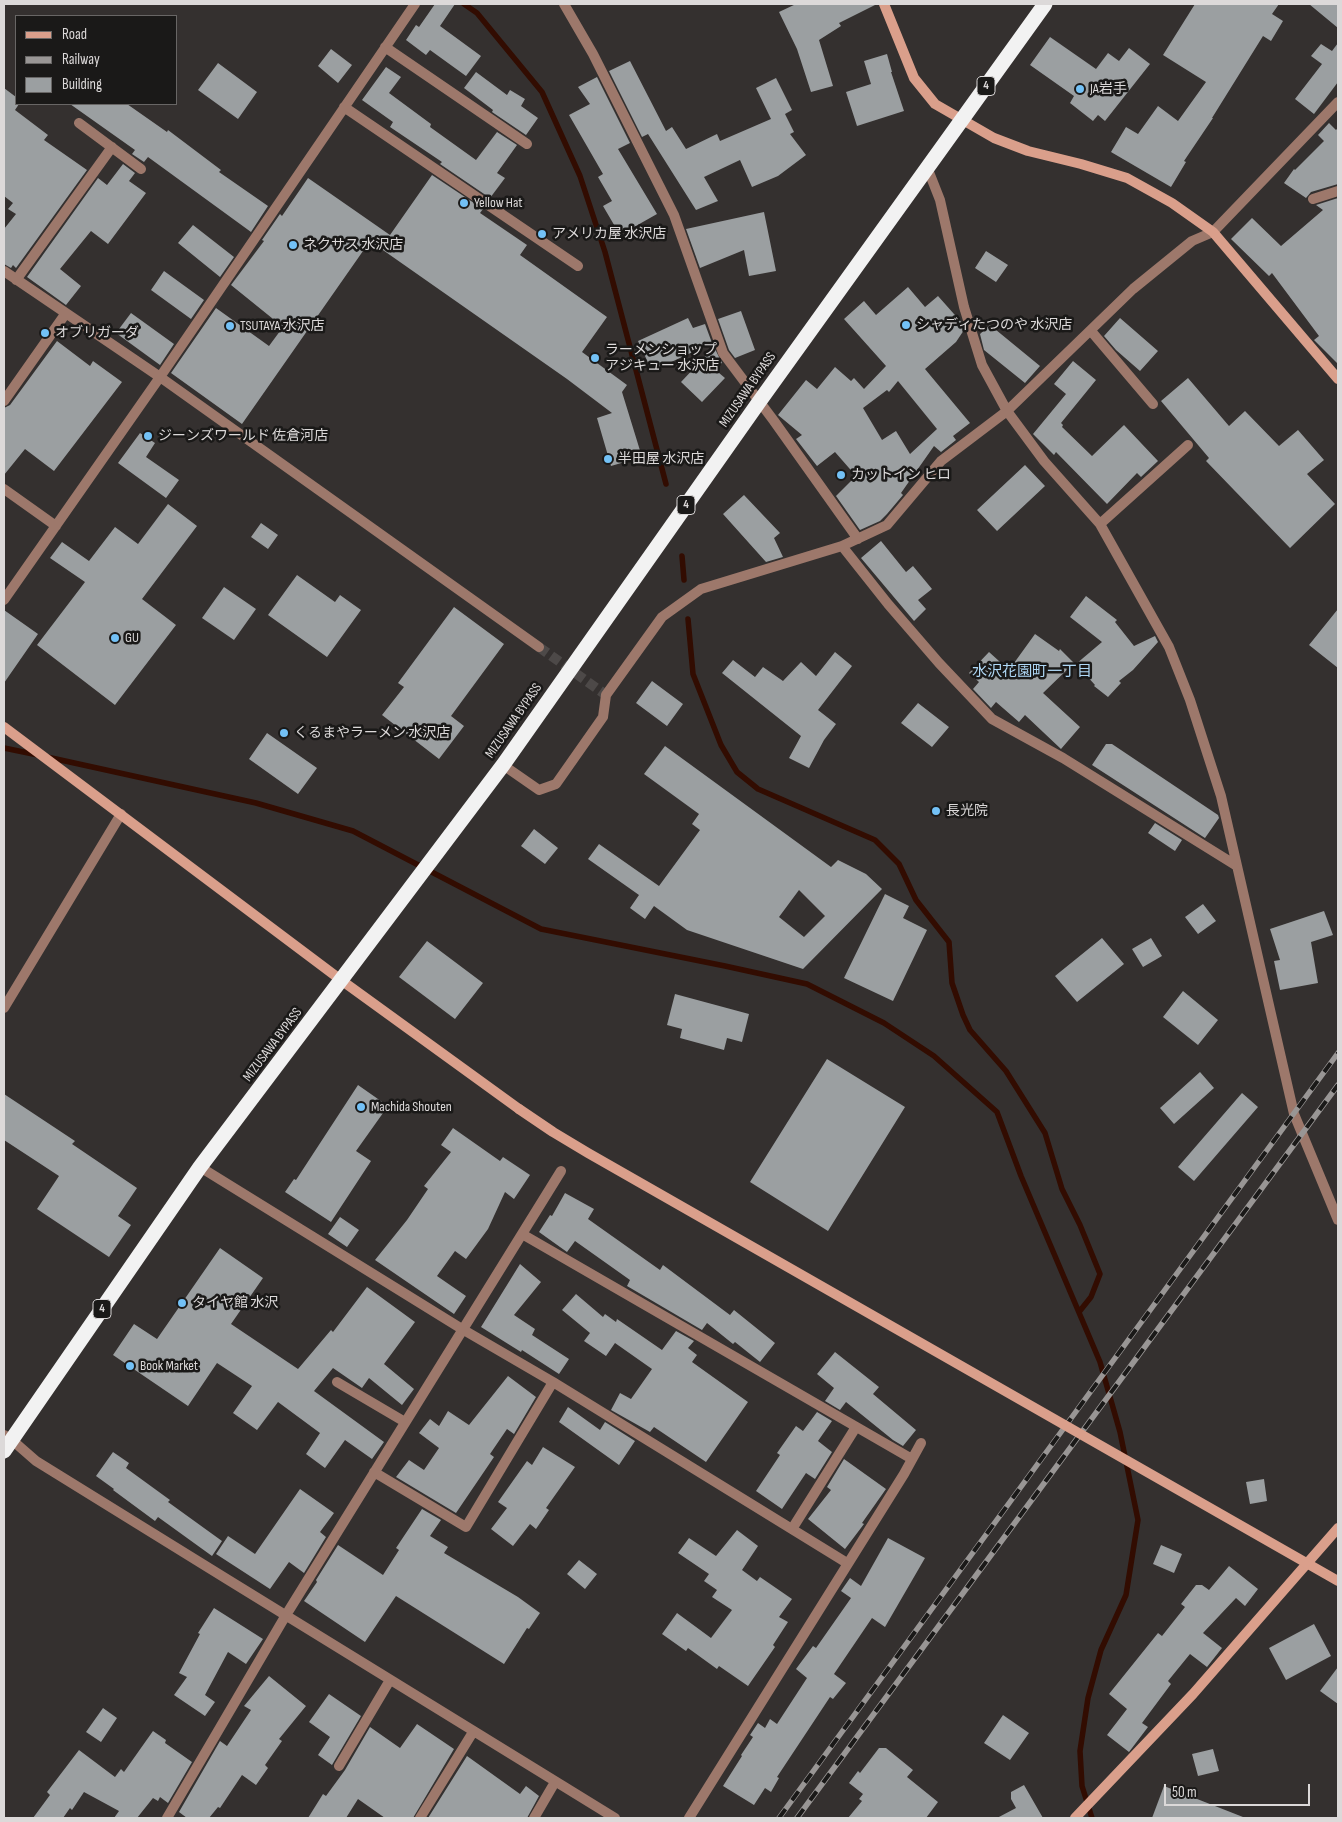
<!DOCTYPE html>
<meta charset="utf-8">
<style>
body{margin:0}
#map{position:relative;width:1342px;height:1822px;overflow:hidden;background:#34302f;font-family:"Sofia Sans Condensed",sans-serif}
canvas{display:block}
.frame{position:absolute;inset:0;border:5px solid #dcd9d9;pointer-events:none}
.legend{position:absolute;left:15px;top:15px;width:162px;height:90px;box-sizing:border-box;background:#1a1918;border:1px solid #686665;margin:0;padding:6px 9px;list-style:none;font-size:15px;color:#dcd9d9}
.legend li{display:flex;align-items:center;gap:10px;height:25px}
.legend b{width:25px;border:1px solid #686665}
.scale{position:absolute;left:1164px;top:1784px;width:146px;height:22px;box-sizing:border-box;border:2px solid #dcd9d9;border-top:0;padding-left:6px;font-size:15px;line-height:18px;white-space:nowrap;color:#dcd9d9;-webkit-text-stroke:4px #1a1918;paint-order:stroke}
</style>
<div id="map">
<canvas width="1342" height="1822"></canvas>
<div class="frame"></div>
<ul class="legend">
<li><b style="height:6px;background:#da9f8b"></b>Road</li>
<li><b style="height:6px;background:#999695"></b>Railway</li>
<li><b style="height:14px;background:#9b9fa1"></b>Building</li>
</ul>
<div class="scale">50 m</div>
</div>
<script>
const ctx = document.querySelector('canvas').getContext('2d');
ctx.lineJoin = 'round';
function trace(path, color, width, dash) {
  ctx.strokeStyle = color;
  ctx.lineWidth = width;
  ctx.lineCap = dash ? 'butt' : 'round';
  ctx.setLineDash(dash || []);
  ctx.stroke(path);
}
function fill(path, color) {
  ctx.fillStyle = color;
  ctx.fill(path, 'evenodd');
}
function label(font, color, halo, rows, align = 'center') {
  ctx.font = font + ' "Sofia Sans Condensed","Noto Sans JP",sans-serif';
  ctx.lineWidth = 5;
  ctx.setLineDash([]);
  ctx.textBaseline = 'middle';
  ctx.strokeStyle = halo;
  ctx.fillStyle = color;
  for (const [text, x, y, turn = 0] of rows) {
    ctx.save();
    ctx.translate(x, y);
    ctx.rotate((+turn || 0) * Math.PI / 180);
    ctx.textAlign = isNaN(turn) ? turn : align;
    if (halo) ctx.strokeText(text, 0, 0);
    ctx.fillText(text, 0, 0);
    ctx.restore();
  }
}
trace(new Path2D(`
 M464 4 477 13 542 92 580 176 605 252 666 484
 M682 556 684 580
 M688 619 693 674 721 745 737 772 758 789 875 840 899 864 916 900 949 942 952 983 963 1015 970 1030 1006 1071 1045 1133 1062 1189 1080 1225 1100 1274 1091 1297 1079 1312
 M4 748 38 755
 M47 757 256 803 353 831 541 929 725 966 807 984 884 1023 934 1056 997 1112 1021 1176 1100 1362 1120 1432 1138 1520 1126 1595 1101 1650 1088 1698 1080 1751 1082 1786 1092 1818`), '#320c01', 5.5);
fill(new Path2D(`
 M435 4H455L440 26 481 56 466 76 430 50 426 55 406 40 416 25 419 27Z
 M796 4H877L839 23 841 26 819 40 833 86 811 92 797 49 779 12Z
 M1195 4H1279L1272 14 1283 21 1271 41 1263 36 1212 118H1213L1184 161 1186 162 1171 187 1111 152 1126 127 1138 134 1158 106 1178 121 1206 82 1163 55Z
 M1309 4H1338V28Z
 M1050 37 1096 69 1108 53 1119 61 1129 48 1150 64 1105 121 1098 115 1093 121 1070 103 1074 96 1030 65Z
 M1338 43V82L1314 114 1295 99 1322 64 1311 56 1321 44 1332 51Z
 M331 49 352 65 338 83 318 66Z
 M887 54 892 72H891L904 111 857 126 846 92 871 84 864 61Z
 M630 61 666 131 672 127 686 149 717 134 720 141 771 119 756 88 776 78 792 110 785 114 794 132 790 134 806 155 778 176 752 187 740 160 704 177 718 201 696 210 648 134 642 137 609 71Z
 M218 63 257 92 238 119 198 90Z
 M386 67 401 77 389 93 431 124 430 127 476 160 497 132 517 145 497 173 505 178 490 198 440 164 442 162 390 127 393 122 362 100Z
 M476 72 507 95 510 90 525 99 521 106 538 118 526 135 492 112 493 110 464 88Z
 M597 77 630 143 618 149 657 214 620 235 603 206 612 201 598 177 603 174 569 115 590 104 578 87Z
 M4 88 16 97V104H19L15 110 48 135 44 140 87 170 16 268 13 265 11 268 4 264V229L16 214 8 209 13 203 4 196Z
 M70 104H127L167 132 168 130 221 170 219 172 268 206 251 232 148 157 144 162 132 154 135 150Z
 M1329 123 1336 130 1338 128V184L1311 192 1306 198 1284 183 1294 169 1295 170 1324 141 1318 135Z
 M123 164 135 173 129 181 146 193 108 244 91 231 60 269 81 286 66 305 27 277 98 178 107 185Z
 M432 175 483 209 480 213 527 245 520 255 607 317 582 352 627 385 622 392 642 457 611 466 597 418 612 413 567 379 370 241 242 424 171 373 216 308 269 346 283 327 231 285 264 241 262 240 280 214 282 216 308 178 390 235Z
 M1338 198V364L1314 340 1319 336 1272 273 1269 276 1231 239 1252 218 1281 246 1323 210 1316 205Z
 M764 212 776 271 749 276 744 250 700 268 686 229Z
 M193 225 234 257 220 277 178 243Z
 M986 251 1008 265 996 282 975 268Z
 M164 271 204 300 191 319 151 290Z
 M908 287 925 307 938 296 962 323 964 330 956 342 925 369 970 423 953 436 956 440 941 452 934 446 901 493 903 495 887 514 880 521 860 530 836 496 856 476 835 452 817 466 796 439 802 435 778 415 806 380 817 389 835 367 851 381 854 378 864 389 886 366 844 319 864 301 876 315ZM898 381 937 429 910 454 896 431 882 440 863 408 887 390 889 392Z
 M741 311 755 350 735 358 729 350 718 319Z
 M131 313 174 344 160 365 116 333Z
 M688 318 693 328 705 324 712 343 652 371 638 341Z
 M1120 318 1158 351 1140 371 1116 350 1104 336Z
 M990 325 1040 366 1025 383 984 350 980 334Z
 M57 341 90 366 93 361 122 382 54 471 25 449 4 475V408L10 405Z
 M714 347 722 363 712 367 725 378 702 402 681 382Z
 M1073 361 1096 380 1061 423 1063 425 1062 427 1092 456 1124 425 1158 461 1141 477 1137 473 1107 504 1056 452 1054 455 1033 434 1066 394 1054 384Z
 M1188 378 1229 426 1245 411 1279 446 1298 430 1324 460 1307 474 1335 504 1290 548 1206 461 1209 458 1161 401Z
 M140 433 155 443 146 457 179 480 166 498 118 463Z
 M1025 465 1045 486 997 531 977 510Z
 M744 495 780 533 774 538 783 557 766 562 723 514Z
 M168 504 197 526 142 599 176 625 115 705 37 645 85 582 50 558 62 542 89 561 115 527 138 544Z
 M261 523 278 535 268 549 251 537Z
 M881 541 906 572 913 566 932 589 918 600 926 609 914 621 861 558Z
 M297 575 335 602 340 595 361 610 327 657 268 615Z
 M224 587 256 609 234 640 202 618Z
 M1086 596 1117 620 1115 622 1134 646 1155 636 1158 642 1133 670 1119 681 1121 683 1108 697 1094 686 1095 685 1076 664 1102 642 1070 617Z
 M454 607 504 644 451 716 464 726 439 759 382 715 404 687 398 683Z
 M1338 609V668L1309 645Z
 M4 610 38 634 4 683Z
 M1035 634 1059 651 1060 649 1074 663 1043 693 1080 727 1061 749 1025 715 1019 722 996 702 991 708 973 689 979 682 969 673 989 652 1009 670Z
 M835 652 852 666 818 710 836 724 824 740 809 768 789 758 801 736 722 673 733 660 755 677 763 667 783 681 801 662 816 676Z
 M652 681 683 704 667 726 636 703Z
 M918 703 949 727 932 747 901 723Z
 M267 733 317 768 298 794 249 759Z
 M1106 744H1112L1218 815 1219 818 1205 838 1092 765Z
 M665 746 831 867 838 860 866 874 882 889 803 969 687 930 654 906 645 919 630 908 639 895 588 859 599 844 659 886 700 830 692 824 699 814 644 774ZM799 890 825 916 804 937 779 917Z
 M1155 823 1182 840 1175 851 1148 833Z
 M534 829 558 848 545 864 521 846Z
 M885 894 909 906 903 918 927 930 893 1001 844 978Z
 M1203 904 1216 921 1198 934 1185 917Z
 M1324 911 1333 935 1311 942 1318 983 1280 990 1274 961 1280 960 1270 929Z
 M1102 938 1124 964 1077 1002 1055 976Z
 M1151 938 1162 956 1143 967 1132 949Z
 M427 941 483 983 455 1019 399 977Z
 M1183 991 1218 1020 1198 1045 1163 1017Z
 M675 994 749 1014 742 1042 727 1038 724 1050 680 1038 682 1029 667 1025Z
 M827 1059 905 1107 828 1231 750 1182Z
 M1200 1072 1214 1088 1174 1124 1160 1108Z
 M358 1085 388 1106 356 1151 371 1161 331 1222 285 1192 294 1179 296 1180Z
 M1242 1093 1258 1107 1194 1181 1178 1167Z
 M4 1094 75 1141 72 1144 137 1188 118 1216 131 1225 109 1257 37 1209 59 1176 4 1140Z
 M453 1128 500 1161 503 1157 530 1175 514 1199 505 1192 488 1229 466 1259 455 1251 437 1276 466 1296 454 1314 375 1260 407 1220 428 1189 424 1186 451 1152 441 1145Z
 M565 1193 594 1209 588 1219 660 1270 663 1265 730 1315 734 1310 775 1343 760 1362 735 1342 733 1344 707 1323 702 1330 627 1286 630 1280 575 1241 567 1252 539 1232 550 1215 552 1216Z
 M340 1217 359 1230 347 1247 328 1234Z
 M220 1248 263 1278 231 1324 298 1369 331 1330 333 1332 367 1287 415 1322 384 1364 414 1389 402 1405 369 1378 362 1388 333 1368 314 1391 384 1442 372 1459 345 1440 325 1468 306 1454 320 1433 278 1402 257 1430 233 1413 252 1386 217 1363 188 1406 113 1355 134 1324 157 1339Z
 M520 1264 541 1282 514 1315 535 1329 532 1335 569 1359 559 1374 522 1350 521 1352 481 1327Z
 M576 1294 603 1317 605 1314 616 1322 617 1319 662 1350 676 1331 694 1341 688 1348 697 1355 692 1362 748 1402 706 1462 654 1427 650 1432 611 1410 620 1393 631 1399 652 1369 615 1343 606 1356 584 1341 590 1333 562 1310Z
 M835 1352 879 1387 873 1394 916 1430 903 1446 893 1440 846 1402 840 1410 825 1401 834 1388 817 1374Z
 M508 1376 536 1397 514 1434 507 1429 490 1454 494 1457 456 1513 396 1477 409 1460 424 1470 439 1448 419 1433 430 1419 439 1426 448 1411 469 1425Z
 M568 1407 600 1430 605 1422 635 1441 619 1465 559 1422Z
 M817 1412 832 1421 818 1441 832 1452 815 1479 806 1473 782 1509 756 1491 780 1455 777 1453 796 1426 803 1431Z
 M543 1447 575 1467 546 1508 549 1510 536 1529 530 1524 513 1546 491 1529 507 1508 498 1502 527 1461 532 1465Z
 M113 1452 129 1463 126 1468 170 1500 168 1502 222 1541 212 1556 158 1517 155 1521 113 1490 114 1489 96 1476Z
 M844 1459 886 1489 862 1523 864 1524 845 1549 808 1519 831 1490 827 1487Z
 M1264 1479 1267 1501 1250 1504 1246 1482Z
 M300 1489 334 1513 320 1532 326 1537 304 1573 289 1562 270 1589 216 1554 228 1536 255 1554Z
 M422 1509 441 1520 430 1536 448 1547 444 1553 518 1597 540 1613 529 1629 527 1628 504 1664 396 1596 365 1642 304 1601 317 1582 316 1580 338 1545 383 1575 399 1550 396 1548Z
 M737 1530 758 1546 742 1570 757 1581 760 1577 792 1599 779 1617 788 1622 773 1645 775 1647 748 1686 719 1666 717 1669 688 1648 686 1651 662 1634 677 1613 711 1638 732 1610 712 1597 717 1590 704 1581 709 1574 678 1553 689 1538 716 1556Z
 M888 1538 925 1558 885 1627 872 1618 834 1674 846 1683 833 1699 830 1697 777 1777 779 1778 771 1792 765 1788 754 1805 723 1786 742 1756 741 1755 753 1737 750 1735 758 1723 765 1728 770 1719 777 1724 807 1678 796 1669 813 1646 816 1648 851 1598 841 1591 850 1578 861 1586Z
 M1161 1545 1182 1554 1174 1573 1153 1564Z
 M579 1560 597 1574 585 1589 567 1574Z
 M1229 1566 1258 1589 1245 1606 1236 1598 1203 1633 1222 1648 1207 1667 1190 1654 1168 1681 1171 1684 1142 1723 1148 1727 1129 1752 1107 1735 1127 1709 1109 1694 1158 1633 1162 1636 1185 1607 1181 1604 1196 1585H1202L1209 1590Z
 M214 1608 263 1639 246 1664 228 1652 205 1695 215 1702 205 1716 174 1695 187 1677 179 1673 200 1634 198 1633Z
 M1314 1624 1331 1656 1286 1680 1269 1648Z
 M1338 1667V1704L1320 1691Z
 M269 1676 306 1706 279 1739 282 1741 265 1765 268 1768 256 1785 242 1775 220 1808 218 1807 209 1818H187L179 1812 220 1741 227 1746 251 1710 244 1706Z
 M329 1694 361 1716 332 1765 318 1755 330 1737 309 1722Z
 M103 1708 117 1718 101 1742 86 1732Z
 M1003 1715 1029 1733 1010 1760 984 1743Z
 M417 1724 454 1749 413 1818H385L358 1799 346 1818H308L323 1794 326 1796 345 1770 370 1727 400 1748Z
 M153 1731 166 1740 165 1743 192 1762 168 1803 160 1797 158 1801 153 1798 137 1818H114L119 1811 84 1792 72 1810 70 1808 63 1818H33L50 1795 47 1792 79 1750 115 1777 121 1769 124 1772Z
 M879 1748H886L913 1770 907 1777 938 1802 926 1818H848L862 1801 859 1799 863 1794 849 1783 858 1771 860 1773Z
 M1213 1749 1219 1771 1198 1776 1192 1754Z
 M467 1756 520 1794 526 1786 539 1796 527 1818H428Z
 M1024 1785 1043 1818H997L1016 1808 1011 1799V1792Z
 M1164 1786 1243 1817 1242 1818H1152Z`), '#9b9fa1');
trace(new Path2D(`
 M539 647 606 695`), '#4d4948', 10, [10, 5]);
trace(new Path2D(`
 M564 4 593 54 674 215 723 353 774 421 858 539
 M385 47 527 144
 M344 107 578 266
 M79 123 141 169
 M927 167 940 200 964 307 982 365 1007 411 1044 461 1100 524 1169 647 1190 700 1221 796 1294 1114 1338 1220
 M1313 199 1338 191
 M4 271 160 377 539 647
 M16 280 112 147
 M1091 331 1153 404
 M4 401 66 313
 M4 489 56 526
 M1100 524 1188 445
 M842 546 888 604 939 663 992 719 1063 758 1237 866
 M4 600 160 377 415 4
 M503 765 539 790 556 784 603 717 606 695 662 617 701 589 842 546 887 525 941 461 1007 411 1133 289 1192 241 1213 232 1338 102
 M4 1008 121 814
 M200 1167 462 1329 553 1382 466 1527 374 1472
 M522 1234 912 1459
 M337 1382 405 1422
 M553 1382 847 1563
 M4 1435 12 1440 36 1461C229 1580 421 1700 615 1818
 M792 1529 856 1427
 M339 1766 390 1680
 M167 1818 286 1615 561 1171
 M420 1818 473 1732
 M534 1818 555 1782
 M689 1818 904 1474 921 1443`), '#9d786b', 10);
trace(new Path2D(`
 M884 4 914 78 935 104 994 138 1028 151 1081 164 1127 178 1172 203 1213 232 1338 379
 M4 727 341 980 519 1109
 M1075 1818 1193 1694 1338 1528`), '#da9f8b', 10);
trace(new Path2D(`
 M4 1451 200 1167 503 765 759 402 1045 4`), '#f2f2f2', 15);
const rail = new Path2D(`
 M779 1818 1338 1053
 M797 1818 1338 1085`);
trace(rail, '#999695', 5.5);
trace(rail, '#1a1918', 4, [11]);
trace(new Path2D(`
 M519 1109 553 1132 588 1153 1338 1581`), '#da9f8b', 10);
for (const [x, y, r, color] of [
 [1080,89,5,"#73c1f6"],
 [464,203,5,"#73c1f6"],
 [542,234,5,"#73c1f6"],
 [293,245,5,"#73c1f6"],
 [906,325,5,"#73c1f6"],
 [230,326,5,"#73c1f6"],
 [45,333,5,"#73c1f6"],
 [595,358,5,"#73c1f6"],
 [148,436,5,"#73c1f6"],
 [608,459,5,"#73c1f6"],
 [841,475,5,"#73c1f6"],
 [115,638,5,"#73c1f6"],
 [284,733,5,"#73c1f6"],
 [936,811,5,"#73c1f6"],
 [361,1107,5,"#73c1f6"],
 [182,1303,5,"#73c1f6"],
 [130,1366,5,"#73c1f6"]
]) {
  const dot = new Path2D();
  dot.arc(x, y, r, 0, 2 * Math.PI);
  ctx.fillStyle = color;
  ctx.fill(dot);
  trace(dot, '#1a1918', 2);
}
for (const [x, y, w] of [
 [986,86,18],
 [686,505,18],
 [102,1309,18]
]) {
  const box = new Path2D();
  box.roundRect(x - w / 2, y - 9.5, w, 19, 4);
  ctx.fillStyle = '#1a1918';
  ctx.fill(box);
  trace(box, '#dcd9d9', 1);
}
label('bold 12px', '#dcd9d9', null, [
 ["4",986,86],
 ["4",686,505],
 ["4",102,1309]
]);
label('14px', '#dcd9d9', '#1a1918', [
 ["JA岩手",1090,89],
 ["Yellow Hat",474,203],
 ["アメリカ屋 水沢店",552,234],
 ["ネクサス 水沢店",303,245],
 ["シャディたつのや 水沢店",916,325],
 ["TSUTAYA 水沢店",240,326],
 ["オブリガーダ",55,333],
 ["ラーメンショップ",605,350],
 ["アジキュー 水沢店",605,366],
 ["ジーンズワールド 佐倉河店",158,436],
 ["半田屋 水沢店",618,459],
 ["カットイン ヒロ",851,475],
 ["GU",125,638],
 ["くるまやラーメン 水沢店",294,733],
 ["長光院",946,811],
 ["Machida Shouten",371,1107],
 ["タイヤ館 水沢",192,1303],
 ["Book Market",140,1366]
], 'left');
label('14px', '#dcd9d9', '#1a1918', [
 ["MIZUSAWA BYPASS",748,390,-55],
 ["MIZUSAWA BYPASS",514,721,-55],
 ["MIZUSAWA BYPASS",273,1045,-53]
]);
label('15px', '#afd8f6', '#1a1918', [
 ["水沢花園町一丁目",1032,672]
]);
</script>
